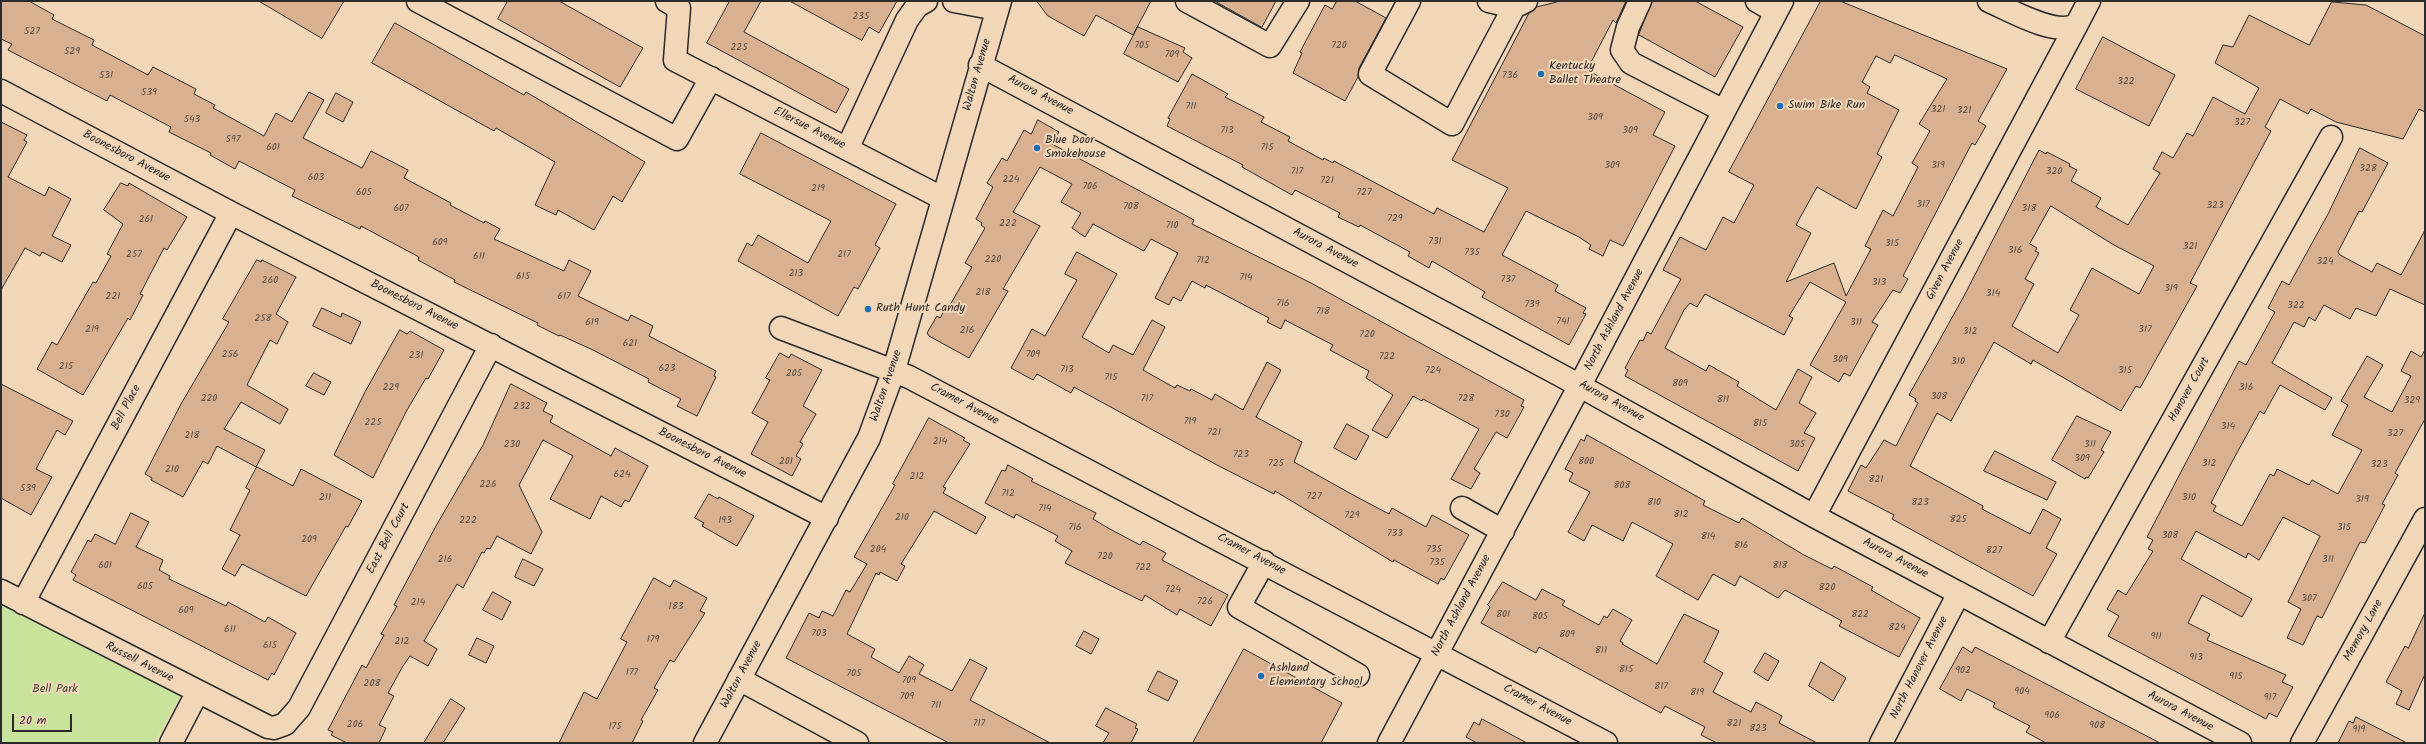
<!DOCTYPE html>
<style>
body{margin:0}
#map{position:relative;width:2426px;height:744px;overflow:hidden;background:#f1d7b8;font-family:Kalam,sans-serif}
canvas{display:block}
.frame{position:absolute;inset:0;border:2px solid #2b2b2b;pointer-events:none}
.scale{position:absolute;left:12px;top:714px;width:60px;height:18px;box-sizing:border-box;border:2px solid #2b2b2b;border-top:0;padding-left:5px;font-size:12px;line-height:14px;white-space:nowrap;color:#2b2b2b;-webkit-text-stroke:3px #f1d7b8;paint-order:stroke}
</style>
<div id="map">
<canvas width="2426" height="744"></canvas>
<div class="frame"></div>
<div class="scale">20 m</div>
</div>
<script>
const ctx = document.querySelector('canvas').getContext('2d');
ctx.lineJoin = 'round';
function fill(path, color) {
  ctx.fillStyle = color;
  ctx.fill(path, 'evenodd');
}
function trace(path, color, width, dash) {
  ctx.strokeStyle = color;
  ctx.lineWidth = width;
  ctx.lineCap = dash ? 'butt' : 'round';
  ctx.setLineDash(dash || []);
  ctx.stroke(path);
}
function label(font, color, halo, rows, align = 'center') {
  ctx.font = font + ' Kalam,sans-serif';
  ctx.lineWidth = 4;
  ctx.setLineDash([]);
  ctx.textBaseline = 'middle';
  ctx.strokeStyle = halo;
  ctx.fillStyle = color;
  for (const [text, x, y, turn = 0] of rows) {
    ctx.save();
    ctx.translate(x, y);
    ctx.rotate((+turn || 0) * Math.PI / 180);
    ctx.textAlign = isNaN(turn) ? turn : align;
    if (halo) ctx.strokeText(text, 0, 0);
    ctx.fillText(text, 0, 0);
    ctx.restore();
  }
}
fill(new Path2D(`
 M1 603 180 696 155 743H1Z`), '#c8e49c');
const building = new Path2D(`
 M1 1H29L54 15 52 19 94 40 92 45 148 75 153 67 196 89 194 94 215 105 213 108 264 136 276 113 292 122 309 92 324 100 303 138 362 168 371 151 408 170 404 178 451 203 450 205 484 223 485 221 500 229 494 239 564 271 569 260 591 271 578 296 628 321 631 315 653 326 649 336 716 371 714 376 716 377 697 416 677 406 681 399 648 382 649 379 593 350 560 335 559 336 537 325 538 323 454 282 455 280 418 260 419 257 361 226 360 229 292 196 295 190 239 161 235 169 210 155 211 153 169 132 171 127 110 95 107 101 8 50 12 44 1 39Z
 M259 1H344L322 38Z
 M508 1H559L643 48 620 87 498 19Z
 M730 1H761L744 32 849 89 836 113 707 43Z
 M790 1H897L879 33 869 27 862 40Z
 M1037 1H1151L1133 35 1096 15 1084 36 1048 16Z
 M1215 1H1276L1262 27Z
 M1337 1H1355L1386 18 1359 68 1358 77 1345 101 1293 73 1302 53 1300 52 1325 5 1332 9Z
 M1561 1H1626L1616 23 1613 20 1587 70 1665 112 1653 135 1675 146 1623 246 1610 240 1603 256 1589 249 1591 245 1579 237 1526 211 1502 255 1558 285 1555 291 1586 308 1583 313 1586 314 1569 345 1482 297 1485 292 1432 261 1429 268 1408 256 1410 252 1360 225 1359 227 1338 217 1340 213 1295 190 1292 195 1242 167 1243 165 1167 126 1170 119 1168 118 1192 74 1228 94 1225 97 1264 117 1261 122 1290 137 1288 141 1323 160 1324 158 1333 163 1334 161 1434 214 1437 208 1484 232 1508 188 1452 160 1529 13 1537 7Z
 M1652 1H1695L1743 27 1715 77 1639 35Z
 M1821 1H1840L2007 69 1978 121 1986 126 1975 145 1972 143 1932 220 1903 276 1908 279 1900 293 1893 290 1872 322 1878 325 1850 376 1844 373 1839 382 1810 365 1846 302 1810 282 1789 316 1793 318 1784 335 1705 294 1697 307 1690 303 1684 310 1665 348 1706 371 1709 365 1739 382 1737 386 1776 410 1798 369 1812 377 1799 403 1816 413 1804 433 1815 438 1798 471 1625 376 1628 370 1625 368 1640 340 1643 341 1647 332 1651 334 1681 279 1663 270 1680 237 1706 250 1723 217 1734 223 1754 185 1729 172ZM1895 55 1947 79 1919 124 1930 131 1912 163 1918 167 1893 216 1883 210 1865 246 1871 249 1846 296 1834 263 1786 282 1811 233 1796 225 1817 187 1856 209 1882 157 1877 154 1899 110 1867 93 1870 87 1862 82 1876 56 1890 63Z
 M2332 2 2366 5 2425 36V112L2419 109 2403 139 2336 122 2311 109 2308 114 2280 99 2265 127 2271 131 2190 283 2197 286 2140 388 2136 386 2121 411 2033 360 2031 364 1994 342 1951 421 1937 413 1910 466 1983 506 1982 509 2030 534 2043 509 2061 519 2046 548 2057 554 2033 596 1892 519 1894 515 1848 491 1861 465 1866 468 1884 440 1896 446 1918 403 1915 401 1916 399 1909 395 1964 296 2039 150 2046 154 2047 152 2070 164 2069 166 2077 170 2071 181 2101 198 2096 207 2128 225 2160 173 2153 169 2162 152 2173 158 2187 133 2193 136 2213 97 2245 114 2259 88 2215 63 2223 45 2233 47 2249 15 2309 45ZM2051 206 2114 245 2154 266 2139 294 2092 268 2070 310 2079 315 2058 353 2012 326 2034 284 2025 279 2039 253 2035 251 2037 248 2030 244Z
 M395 23 524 95 526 92 645 162 622 202 613 196 594 230 558 210 556 215 535 205 555 162 496 128 494 131 372 63Z
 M1138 27 1185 48 1183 52 1192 58 1178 82 1124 54Z
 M2103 37 2175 75 2149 126 2076 89Z
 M336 93 353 102 343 122 326 113Z
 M1038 120 1059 132 1052 144 1194 220 1192 224 1311 283 1524 400 1521 406 1524 407 1507 438 1496 432 1474 469 1480 473 1471 489 1451 479 1479 429 1423 399 1422 401 1413 396 1387 438 1372 430 1393 395 1366 378 1369 371 1330 350 1333 345 1285 320 1281 329 1267 322 1269 318 1206 285 1205 288 1192 281 1181 301 1173 297 1169 305 1155 298 1178 253 1151 239 1144 251 1093 224 1085 237 1072 228 1081 213 1061 202 1072 184 1040 167 1013 212 1040 226 1003 289 1008 291 969 358 929 336 927 333 937 316 940 318 948 304 950 305 972 267 965 263 985 228 981 225 982 223 976 219 993 187 987 183 1002 158 1007 161 1024 130 1031 134Z
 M1 122 27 135 24 140 27 142 8 177 45 196 49 187 71 199 52 236 71 245 62 262 42 252 40 256 25 248 1 290Z
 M761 133 896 204 875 245 880 248 858 289 854 287 838 316 738 261 747 243 752 246 758 235 808 263 831 221 740 174Z
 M2360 148 2388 163 2362 212 2359 211 2338 252 2340 255 2372 272 2377 263 2401 275 2425 230V305L2390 289 2376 316 2356 308 2350 319 2324 305 2315 321 2309 317 2304 327 2294 322 2272 363 2332 398 2325 410 2280 385 2264 414 2260 411 2233 460 2211 503 2216 506 2213 511 2242 526 2270 474 2274 476 2277 469 2309 485 2312 480 2338 494 2362 450 2332 435 2348 405 2341 401 2367 356 2383 365 2364 397 2392 412 2411 376 2401 371 2411 351 2421 357 2425 350V419L2395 473 2398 475 2382 504 2385 505 2365 543 2360 542 2322 618 2317 616 2303 645 2287 638 2301 609 2288 602 2320 536 2283 517 2259 560 2248 553 2246 558 2196 531 2181 559 2252 599 2242 617 2202 595 2188 623 2210 634 2207 640 2286 675 2282 682 2293 687 2277 717 2269 713 2266 719 2108 636 2119 616 2107 609 2118 590 2126 595 2153 551 2148 549 2153 540 2147 537 2239 361 2246 365 2275 312 2268 308 2282 281 2289 285 2328 214Z
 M121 183 128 186 129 183 187 217 167 250 164 248 140 294 143 295 130 320 128 318 83 395 37 369 52 342 57 345 93 282 96 283 111 256 107 254 123 224 104 210Z
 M1077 252 1117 274 1082 337 1109 353 1113 345 1133 355 1152 320 1165 327 1143 370 1175 388 1177 385 1190 391 1191 389 1212 400 1215 394 1243 410 1267 362 1281 370 1256 417 1302 442 1294 462 1355 496 1389 514 1392 508 1426 527 1432 515 1469 535 1444 580 1441 578 1438 584 1394 560 1393 562 1275 491 1274 494 1217 465 1074 387 1071 393 1037 374 1033 380 1011 368 1032 329 1045 336 1077 280 1065 274Z
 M257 260 261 262 262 260 296 277 276 314 288 322 277 344 270 340 247 385 288 409 280 424 241 402 224 429 265 450 256 467 217 446 208 464 203 461 183 497 151 480 152 478 145 474 181 404 229 322 223 319Z
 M322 308 341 317 342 313 361 322 351 344 313 326Z
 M400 330 407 334 410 331 444 350 428 379 426 378 407 410 373 478 334 455 365 392Z
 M780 353 789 358 791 354 822 370 803 406 816 414 800 442 803 444 796 456 801 459 792 476 751 454 768 422 752 413 770 380 766 378Z
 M314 373 331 382 324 395 306 386Z
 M1 384 73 421 65 435 57 430 36 469 52 477 31 515 1 498Z
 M511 384 547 403 543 411 553 416 550 422 611 456 615 448 648 466 629 502 625 500 621 507 601 496 590 519 550 499 573 456 543 440 519 485 542 532 531 554 497 536 490 549 487 548 484 553 482 552 463 588 457 584 424 641 437 649 428 666 410 656 403 666 388 693 394 696 379 725 386 728 379 743H347L331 735 333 732 328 730 362 665 366 668 384 635 381 634 397 606 394 605 436 526 483 445Z
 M2077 416 2111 432 2101 450 2104 452 2099 460 2088 478 2086 477 2085 479 2052 460Z
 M929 418 965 438 963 440 970 444 943 487 946 488 943 493 986 517 976 534 934 511 901 564 905 566 897 581 880 572 879 575 876 573 847 634 875 649 871 657 899 673 909 656 924 665 919 674 952 691 970 659 987 668 970 700 1050 743H949L786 658 809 613 819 618 822 611 833 616 846 590 850 592 867 564 854 557 895 485 893 484Z
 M1347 424 1369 436 1356 460 1334 448Z
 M1587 435 1705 501 1703 505 1739 523 1742 518 1804 555 1832 569 1834 566 1873 587 1871 590 1920 618 1899 657 1839 626 1842 621 1785 590 1778 598 1740 576 1735 586 1713 574 1698 600 1656 576 1673 544 1632 522 1623 541 1592 525 1584 541 1568 532 1590 492 1569 481 1573 473 1565 469 1581 439 1584 441Z
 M1995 451 2056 482 2047 500 1984 471Z
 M1008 465 1033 479 1031 481 1096 513 1093 519 1108 528 1140 545 1143 541 1166 553 1162 560 1228 595 1211 626 1180 609 1177 615 1145 595 1142 601 1065 563 1072 551 1055 541 1058 536 1016 514 1014 518 985 503 1002 470 1005 471Z
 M257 467 293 486 301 469 362 501 348 527 346 526 306 596 242 564 235 576 222 569 240 535 230 530 250 490 246 488Z
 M709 494 718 499 719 497 754 516 737 546 702 526 704 523 695 518Z
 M131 513 149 522 136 547 163 560 159 570 170 576 169 579 226 606 228 602 265 622 268 617 296 633 274 675 272 673 268 680 73 580 76 575 71 572 88 540 91 542 95 534 115 544Z
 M523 559 543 569 534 586 515 577Z
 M654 578 670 587 674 580 707 598 700 611 705 613 674 662 670 660 654 688 658 690 641 720 643 721 632 743H559L584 692 597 699 627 642 621 639Z
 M1503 582 1536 600 1542 589 1565 601 1562 605 1599 625 1604 616 1607 618 1613 609 1632 620 1620 641 1623 643 1622 644 1657 664 1684 614 1719 631 1704 662 1723 673 1713 692 1751 712 1756 702 1782 716 1779 723 1817 743H1717L1701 735 1705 727 1665 706 1661 713 1539 647 1536 653 1481 623 1490 607 1488 605Z
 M493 592 511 602 502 620 483 610Z
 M2425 613V674L2409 710 2396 704 2402 691 2386 682 2405 646 2408 648Z
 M1084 631 1099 639 1091 654 1076 646Z
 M477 638 494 646 486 663 469 655Z
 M1963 647 1972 653 1975 647 2160 743H2046L2026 732 2030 726 1993 707 1995 703 1967 689 1961 701 1940 689Z
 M1244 649 1342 703 1321 743H1193Z
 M1765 653 1779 661 1768 681 1754 672Z
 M1821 662 1846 678 1833 701 1809 686Z
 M1158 671 1178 681 1168 701 1148 691Z
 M451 699 465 708 443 743H424Z
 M1106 708 1137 724 1135 728 1138 729 1131 743H1103L1109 733 1096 726Z
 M2356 717 2407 743H2338L2349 721 2353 723Z
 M1482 719 1527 743H1477L1466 737 1474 722 1479 725Z`);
fill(building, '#d9b191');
trace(building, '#2b2b2b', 1);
const minor = new Path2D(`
 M418 1 677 139 711 78
 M667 1 679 8 675 60 942 198
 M954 1 997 9
 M1187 1 1270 46 1298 1
 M1409 1 1370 74 1452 124 1514 7
 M1489 1 1514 7 1526 1
 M1640 1 1628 27 1622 50 1631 63 1724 111
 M1757 1 1776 12
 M1989 1C2010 10 2058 38 2077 24L2089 1
 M980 65 1562 376 1814 516 2240 743
 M1 91 231 213 827 518
 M847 149 907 20 917 6 926 1
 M781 328 909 377 1606 743
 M1462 508 1503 531
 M1814 516 2077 24
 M1264 562 1239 607 1358 675
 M1 591 268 727 274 728 285 724 299 708 491 345
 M23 603 231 213
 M2049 642 2331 137
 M739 679 857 743
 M171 743 197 693
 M705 743 869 438 894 370 1000 1
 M1389 743 1580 385 1782 1
 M1881 743 1959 593
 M2302 743 2425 519`);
trace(minor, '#2b2b2b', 25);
trace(minor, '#f1d7b8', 22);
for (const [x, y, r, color] of [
 [1541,74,4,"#1f6fb2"],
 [1780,106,4,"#1f6fb2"],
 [1037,148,4,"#1f6fb2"],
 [868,309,4,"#1f6fb2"],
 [1261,676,4,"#1f6fb2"]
]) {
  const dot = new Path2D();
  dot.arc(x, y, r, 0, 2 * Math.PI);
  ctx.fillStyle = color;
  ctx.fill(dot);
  trace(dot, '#f1d7b8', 1.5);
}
label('10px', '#564c44', null, [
 ["235",861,17],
 ["527",32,32],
 ["705",1142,46],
 ["720",1339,46],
 ["225",739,48],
 ["529",72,52],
 ["709",1172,55],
 ["531",106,76],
 ["736",1510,76],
 ["322",2126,82],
 ["539",149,93],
 ["711",1191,107],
 ["321",1938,110],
 ["321",1964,111],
 ["309",1595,118],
 ["543",192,120],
 ["327",2242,123],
 ["713",1227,131],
 ["309",1630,131],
 ["597",233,140],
 ["601",273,148],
 ["715",1267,148],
 ["309",1612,166],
 ["319",1938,166],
 ["328",2368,169],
 ["717",1297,172],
 ["320",2054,172],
 ["603",316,178],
 ["224",1011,180],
 ["721",1327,181],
 ["706",1090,187],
 ["219",818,189],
 ["605",364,193],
 ["727",1364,193],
 ["317",1923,205],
 ["323",2215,206],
 ["708",1131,207],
 ["607",401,209],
 ["318",2029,209],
 ["729",1395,219],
 ["261",146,220],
 ["222",1008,224],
 ["710",1172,226],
 ["731",1435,242],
 ["609",440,243],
 ["315",1892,244],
 ["321",2190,247],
 ["316",2015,251],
 ["735",1472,253],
 ["257",134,255],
 ["217",844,255],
 ["611",479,257],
 ["220",993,260],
 ["712",1203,261],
 ["324",2325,262],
 ["213",796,274],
 ["615",523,277],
 ["714",1246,278],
 ["737",1508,280],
 ["260",270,281],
 ["313",1879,283],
 ["319",2171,289],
 ["218",983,293],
 ["314",1993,294],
 ["221",113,297],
 ["617",564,297],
 ["716",1283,304],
 ["739",1532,305],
 ["322",2296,306],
 ["718",1323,312],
 ["258",263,319],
 ["741",1563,322],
 ["619",592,323],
 ["311",1856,323],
 ["219",92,330],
 ["317",2145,330],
 ["216",967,331],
 ["312",1970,332],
 ["720",1367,335],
 ["621",630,344],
 ["256",230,355],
 ["709",1033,355],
 ["231",416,356],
 ["722",1387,357],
 ["309",1840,360],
 ["310",1958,362],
 ["215",66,367],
 ["623",667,369],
 ["713",1067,370],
 ["724",1433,371],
 ["315",2125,371],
 ["205",794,374],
 ["715",1111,378],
 ["809",1680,384],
 ["229",391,388],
 ["316",2246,388],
 ["308",1939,397],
 ["220",209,399],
 ["717",1147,399],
 ["728",1466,399],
 ["811",1723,400],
 ["329",2412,401],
 ["232",522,407],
 ["730",1502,415],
 ["719",1190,422],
 ["225",373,423],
 ["815",1760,424],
 ["314",2228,427],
 ["721",1214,433],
 ["327",2395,434],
 ["218",192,436],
 ["214",940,442],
 ["230",512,445],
 ["305",1797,445],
 ["311",2090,445],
 ["723",1241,455],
 ["309",2082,459],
 ["201",786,462],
 ["800",1586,462],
 ["725",1276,464],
 ["312",2209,464],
 ["323",2379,465],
 ["210",172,470],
 ["624",622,475],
 ["212",917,477],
 ["821",1876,480],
 ["226",488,485],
 ["808",1622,486],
 ["539",28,489],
 ["712",1008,494],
 ["727",1314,497],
 ["211",325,498],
 ["310",2189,498],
 ["319",2362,500],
 ["810",1654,503],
 ["823",1920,503],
 ["714",1045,509],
 ["812",1681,515],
 ["729",1352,516],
 ["210",902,518],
 ["825",1958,520],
 ["222",468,521],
 ["193",725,521],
 ["716",1075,528],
 ["315",2344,528],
 ["733",1395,534],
 ["308",2170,536],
 ["814",1708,537],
 ["209",309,540],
 ["816",1741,546],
 ["204",878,550],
 ["735",1434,550],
 ["827",1994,551],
 ["720",1105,557],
 ["216",445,560],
 ["311",2328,560],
 ["735",1437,563],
 ["601",105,566],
 ["818",1780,566],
 ["722",1143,568],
 ["605",145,587],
 ["820",1827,588],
 ["724",1173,590],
 ["307",2309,599],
 ["726",1205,602],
 ["214",418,603],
 ["183",676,607],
 ["609",186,611],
 ["801",1503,615],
 ["822",1860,615],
 ["805",1540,617],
 ["824",1897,628],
 ["611",230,630],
 ["703",819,634],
 ["809",1567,635],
 ["911",2156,637],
 ["179",653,640],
 ["212",402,642],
 ["615",270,646],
 ["811",1601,651],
 ["913",2196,658],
 ["815",1626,670],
 ["902",1963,671],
 ["177",632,673],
 ["705",854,674],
 ["915",2236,677],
 ["709",909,681],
 ["208",372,684],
 ["817",1661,687],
 ["904",2022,692],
 ["819",1697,693],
 ["709",907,697],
 ["917",2270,698],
 ["711",936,706],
 ["906",2052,716],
 ["717",979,724],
 ["821",1734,724],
 ["206",355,725],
 ["908",2097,726],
 ["175",615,727],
 ["823",1758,729],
 ["919",2359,730]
]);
label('12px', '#2b2b2b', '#f1d7b8', [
 ["Kentucky",1549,67],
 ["Ballet Theatre",1549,81],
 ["Swim Bike Run",1788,106],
 ["Blue Door",1045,141],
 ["Smokehouse",1045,155],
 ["Ruth Hunt Candy",876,309],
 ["Ashland",1269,669],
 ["Elementary School",1269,683]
], 'left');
label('12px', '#2b2b2b', '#f1d7b8', [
 ["Walton Avenue",978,75,-74],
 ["Aurora Avenue",1040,96,28],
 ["Ellersue Avenue",809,129,27],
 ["Boonesboro Avenue",126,157,28],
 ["Aurora Avenue",1325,249,28],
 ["Given Avenue",1946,270,-62],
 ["Boonesboro Avenue",414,306,27],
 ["North Ashland Avenue",1615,320,-62],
 ["Walton Avenue",887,386,-71],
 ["Hanover Court",2190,390,-61],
 ["Aurora Avenue",1611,402,29],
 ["Cramer Avenue",964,405,28],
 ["Bell Place",127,408,-62],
 ["Boonesboro Avenue",702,454,27],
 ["East Bell Court",389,539,-62],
 ["Cramer Avenue",1251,555,28],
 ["Aurora Avenue",1895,559,28],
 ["North Ashland Avenue",1462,606,-62],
 ["Memory Lane",2364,631,-61],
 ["Russell Avenue",139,663,27],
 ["North Hanover Avenue",1920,668,-63],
 ["Walton Avenue",742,675,-62],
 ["Cramer Avenue",1537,706,28],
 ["Aurora Avenue",2180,712,28]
]);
label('12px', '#43473c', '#f1d7b8', [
 ["Bell Park",55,690]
]);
</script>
